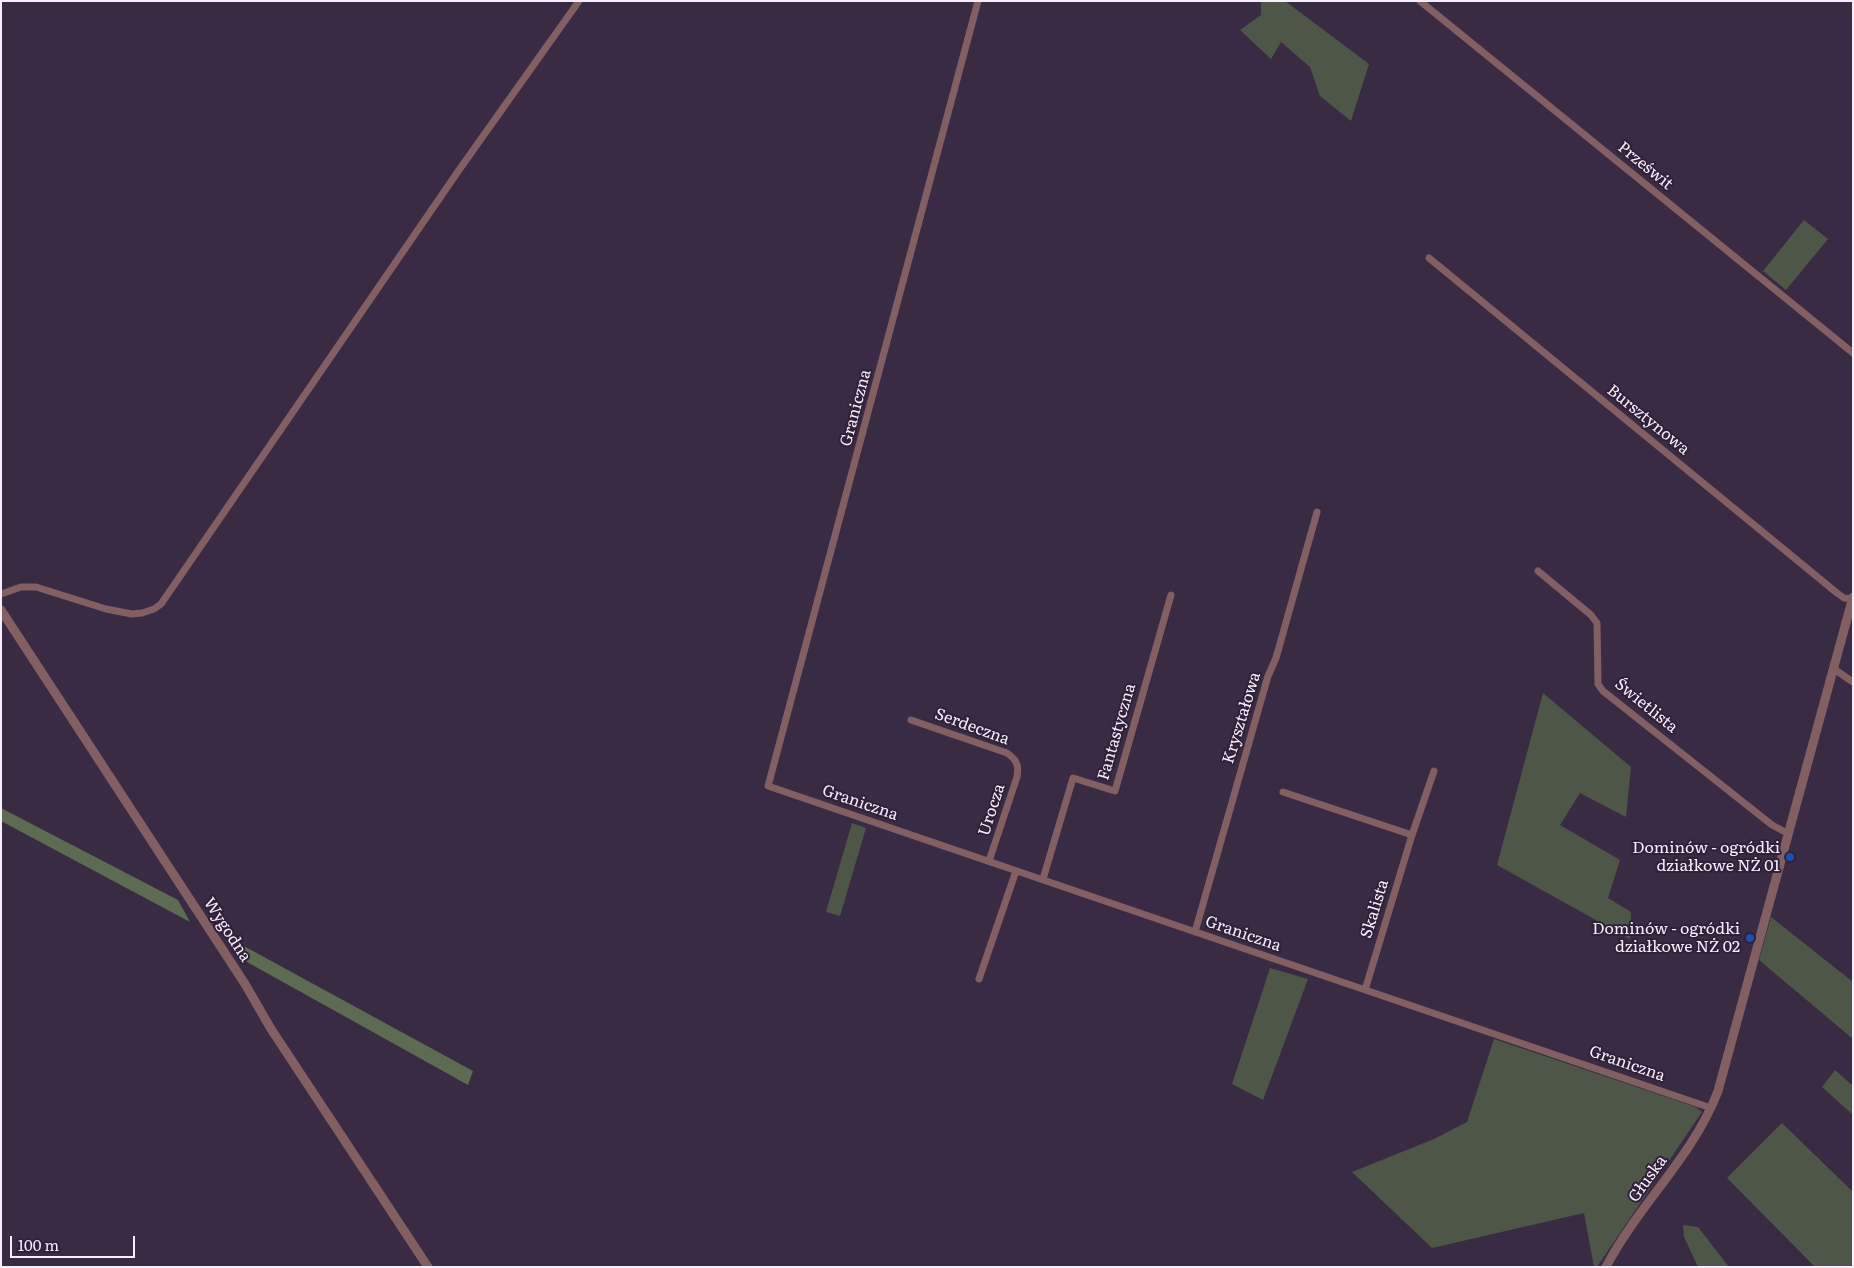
<!DOCTYPE html>
<meta charset="utf-8">
<style>
body{margin:0}
#map{position:relative;width:1854px;height:1268px;overflow:hidden;background:#3a2b44;font-family:Literata,serif}
canvas{display:block}
.frame{position:absolute;inset:0;border:2px solid #f6edfd;pointer-events:none}
.scale{position:absolute;left:10px;top:1236px;width:125px;height:22px;box-sizing:border-box;border:2px solid #f6edfd;border-top:0;padding-left:6px;font-size:15px;line-height:18px;white-space:nowrap;color:#f6edfd;-webkit-text-stroke:4px #302139;paint-order:stroke}
</style>
<div id="map">
<canvas width="1854" height="1268"></canvas>
<div class="frame"></div>
<div class="scale">100 m</div>
</div>
<script>
const ctx = document.querySelector('canvas').getContext('2d');
ctx.lineJoin = 'round';
function fill(path, color) {
  ctx.fillStyle = color;
  ctx.fill(path, 'evenodd');
}
function trace(path, color, width, dash) {
  ctx.strokeStyle = color;
  ctx.lineWidth = width;
  ctx.lineCap = dash ? 'butt' : 'round';
  ctx.setLineDash(dash || []);
  ctx.stroke(path);
}
function label(font, color, halo, rows, align = 'center') {
  ctx.font = font + ' Literata,serif';
  ctx.lineWidth = 4;
  ctx.setLineDash([]);
  ctx.textBaseline = 'middle';
  ctx.strokeStyle = halo;
  ctx.fillStyle = color;
  for (const [text, x, y, turn = 0] of rows) {
    ctx.save();
    ctx.translate(x, y);
    ctx.rotate((+turn || 0) * Math.PI / 180);
    ctx.textAlign = isNaN(turn) ? turn : align;
    if (halo) ctx.strokeText(text, 0, 0);
    ctx.fillText(text, 0, 0);
    ctx.restore();
  }
}
fill(new Path2D(`
 M1261 1H1285L1369 64 1351 121 1320 96 1310 67 1281 42 1271 59 1240 30 1261 15Z
 M1804 220 1828 239 1786 290 1763 271Z
 M1543 693 1631 767 1626 817 1580 793 1560 825 1620 860 1608 898 1631 912 1630 939 1497 865Z
 M852 823 866 828 840 916 826 912Z
 M1771 917 1853 982V1039L1759 960Z
 M1270 968 1308 979 1263 1100 1232 1084Z
 M1494 1039 1696 1107 1702 1112 1597 1267H1594L1584 1213 1432 1248 1352 1172 1434 1139 1467 1122Z
 M1835 1070 1853 1086V1115L1822 1087Z
 M1782 1123 1853 1192V1267H1815L1727 1178Z
 M1683 1225 1698 1227 1729 1267H1698L1684 1237Z`), '#4d5647');
fill(new Path2D(`
 M1 808 178 900 190 922 1 821Z
 M231 939 473 1071 468 1085 247 962Z`), '#5c6b51');
trace(new Path2D(`
 M978 1 768 786 1711 1108
 M1420 1 1853 353
 M1429 258 1837 593 1844 598 1853 599
 M1538 571 1591 615 1597 623 1598 684 1603 691 1772 825 1789 834
 M1 594 21 587H36L106 609 132 614 142 613 154 609 161 604 459 170 579 1
 M1834 669 1853 682
 M911 720 1007 753C1017 760 1019 765 1017 777L989 861
 M1283 792 1412 835
 M1043 879 1073 778 1115 791 1171 595
 M1195 932 1268 676 1276 658 1317 512
 M979 979 1016 871
 M1365 990 1412 835 1434 771`), '#825f62', 7);
trace(new Path2D(`
 M1 610 245 984 271 1029 428 1267
 M1606 1267C1638 1205 1693 1157 1718 1091L1853 597`), '#825f62', 9);
for (const [x, y, r, color] of [
 [1790,857,5,"#1a4fb4"],
 [1750,938,5,"#1a4fb4"]
]) {
  const dot = new Path2D();
  dot.arc(x, y, r, 0, 2 * Math.PI);
  ctx.fillStyle = color;
  ctx.fill(dot);
  trace(dot, '#302139', 2);
}
label('16px', '#f6edfd', '#302139', [
 ["Prześwit",1645,166,39],
 ["Graniczna",856,408,-75],
 ["Bursztynowa",1648,420,39],
 ["Świetlista",1646,706,39],
 ["Kryształowa",1242,718,-73],
 ["Serdeczna",972,727,20],
 ["Fantastyczna",1117,732,-74],
 ["Graniczna",860,803,19],
 ["Urocza",992,810,-72],
 ["Skalista",1375,909,-73],
 ["Wygodna",227,930,57],
 ["Graniczna",1243,934,19],
 ["Graniczna",1627,1064,19],
 ["Głuska",1648,1179,-54]
]);
label('16px', '#f6edfd', '#302139', [
 ["Dominów - ogródki",1780,848],
 ["działkowe NŻ 01",1780,866],
 ["Dominów - ogródki",1740,929],
 ["działkowe NŻ 02",1740,947]
], 'right');
</script>
